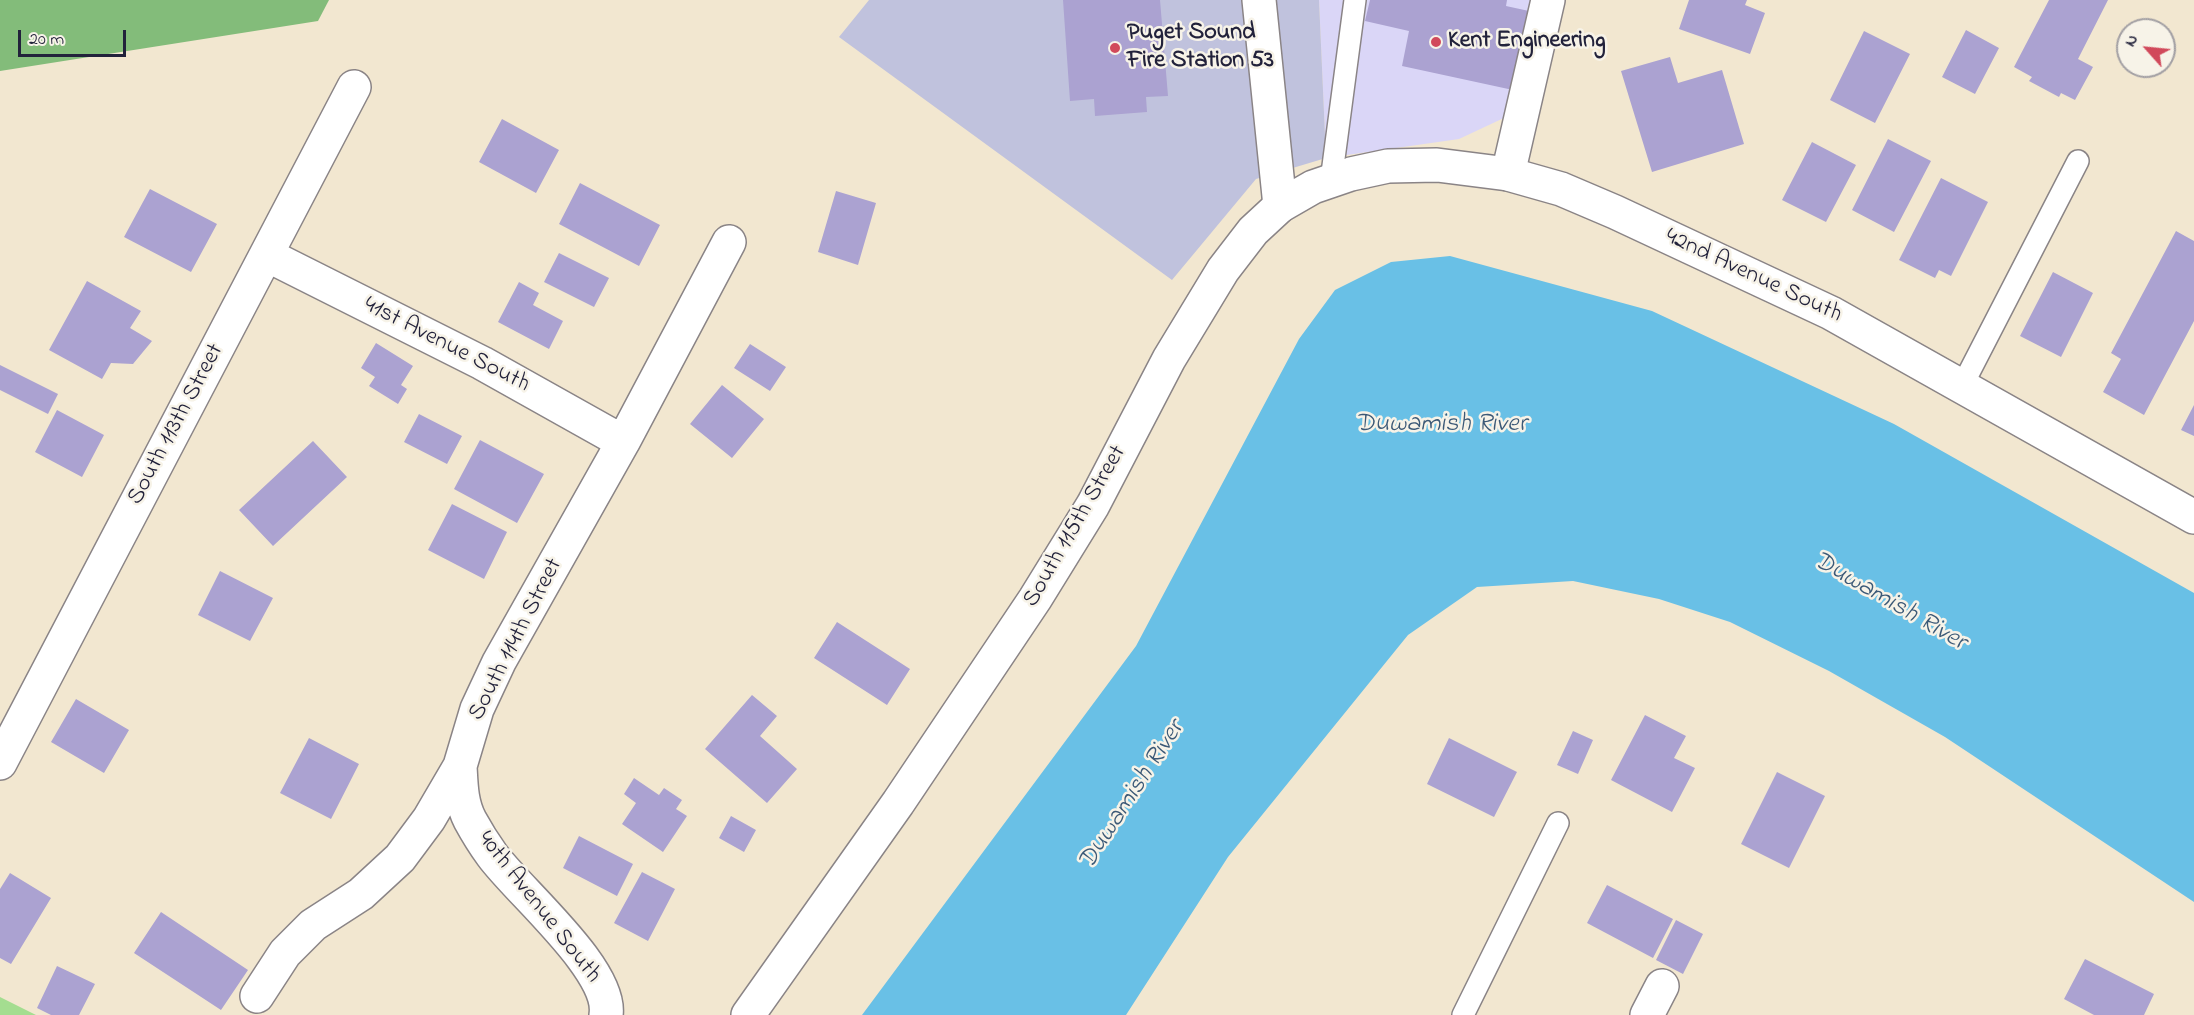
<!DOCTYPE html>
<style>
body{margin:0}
#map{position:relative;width:2194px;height:1015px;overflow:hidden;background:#f2e7d0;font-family:"Indie Flower",sans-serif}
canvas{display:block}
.north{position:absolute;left:2116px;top:18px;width:60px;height:60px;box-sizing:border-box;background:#f7f3e8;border:2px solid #a29fa3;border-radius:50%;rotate:297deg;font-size:16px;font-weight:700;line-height:24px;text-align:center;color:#22223b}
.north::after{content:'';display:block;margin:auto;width:21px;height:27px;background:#d1495b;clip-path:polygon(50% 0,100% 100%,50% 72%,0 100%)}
.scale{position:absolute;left:18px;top:30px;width:108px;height:27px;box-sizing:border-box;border:3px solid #22223b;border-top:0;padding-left:8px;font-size:18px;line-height:21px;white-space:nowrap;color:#22223b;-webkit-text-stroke:4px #f7f3e8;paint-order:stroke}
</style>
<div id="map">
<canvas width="2194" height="1015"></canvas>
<div class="north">N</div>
<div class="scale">20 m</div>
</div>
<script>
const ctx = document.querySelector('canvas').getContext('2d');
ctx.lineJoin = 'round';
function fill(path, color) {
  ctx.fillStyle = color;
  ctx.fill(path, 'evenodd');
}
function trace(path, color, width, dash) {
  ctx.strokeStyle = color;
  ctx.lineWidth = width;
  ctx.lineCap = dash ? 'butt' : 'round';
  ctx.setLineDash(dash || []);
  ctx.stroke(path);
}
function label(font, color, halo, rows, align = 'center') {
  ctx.font = font + ' "Indie Flower",sans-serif';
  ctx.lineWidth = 5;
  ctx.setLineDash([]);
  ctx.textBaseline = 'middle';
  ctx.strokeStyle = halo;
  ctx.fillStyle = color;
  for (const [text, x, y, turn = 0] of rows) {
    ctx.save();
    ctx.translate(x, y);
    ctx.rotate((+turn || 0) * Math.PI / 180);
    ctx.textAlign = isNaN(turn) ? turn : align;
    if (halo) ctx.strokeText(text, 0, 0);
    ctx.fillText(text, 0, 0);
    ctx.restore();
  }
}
fill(new Path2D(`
 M1319 0H1532L1506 117 1459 139 1326 158Z`), '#dad6f7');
fill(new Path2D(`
 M869 0H1319L1326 158 1256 179 1172 280 839 37Z`), '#c0c2dd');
fill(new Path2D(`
 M0 997 36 1015H0Z`), '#a4dd90');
fill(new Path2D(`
 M0 0H329L318 21 0 71Z`), '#83bc7a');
fill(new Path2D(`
 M1450 256 1652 311 1894 424 2194 593V902L1945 737 1829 671 1730 622 1659 599 1573 581 1477 587 1408 635 1228 857 1126 1015H862L1136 646 1299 339 1335 290 1391 262Z`), '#69c0e6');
fill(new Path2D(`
 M1063 0H1160L1168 96 1146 97 1147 112 1095 116 1094 99 1070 101Z
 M1370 0H1507L1506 6 1529 11 1513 90 1402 66 1409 31 1365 21Z
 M1689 0H1747L1745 5 1765 13 1750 54 1679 29Z
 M2049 0H2108L2078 59 2093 67 2075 100 2061 93 2059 97 2029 81 2032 77 2014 67Z
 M1966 30 1999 48 1975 94 1942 77Z
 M1864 31 1910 54 1875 123 1830 100Z
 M1670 57 1678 83 1722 70 1744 144 1652 172 1621 71Z
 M502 119 559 150 536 193 479 162Z
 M1888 139 1931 161 1894 232 1852 210Z
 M1812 142 1856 165 1826 222 1782 200Z
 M1941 178 1988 202 1951 276 1939 270 1935 278 1899 260Z
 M580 183 660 225 639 266 559 224Z
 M150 189 217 224 191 272 124 237Z
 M836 191 876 203 858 265 818 252Z
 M2176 231 2194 241V321L2144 415 2103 392 2121 359 2111 353Z
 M559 253 609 278 594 307 544 282Z
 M2053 272 2093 293 2061 357 2020 336Z
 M87 281 141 311 130 328 152 341 133 364 111 363 102 379 49 350Z
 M519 282 539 293 533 305 563 321 549 349 498 322Z
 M376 343 413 366 401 385 407 389 398 404 369 386 375 377 361 368Z
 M750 344 786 367 770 391 734 368Z
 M0 365 58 394 48 414 0 390Z
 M722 385 764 419 732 458 690 424Z
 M2194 405V436L2181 430Z
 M57 410 104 435 82 477 35 452Z
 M419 414 462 436 447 464 404 442Z
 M480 440 544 474 517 523 454 489Z
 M313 441 347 477 273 546 239 510Z
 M452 504 507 532 484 579 428 550Z
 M220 571 273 598 250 641 198 615Z
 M837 622 910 669 887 705 814 658Z
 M752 695 777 716 760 736 797 769 767 803 705 749Z
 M76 699 129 730 104 773 51 742Z
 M1645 715 1686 736 1674 758 1695 768 1672 812 1611 780Z
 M1573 731 1593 740 1578 774 1557 765Z
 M309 738 359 764 331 819 280 793Z
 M1449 738 1517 772 1494 817 1427 784Z
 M1777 772 1825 796 1789 868 1741 844Z
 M634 778 659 795 664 788 682 800 676 809 687 816 663 852 622 824 636 803 624 794Z
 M731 816 756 830 744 852 719 838Z
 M579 836 633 864 617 896 563 868Z
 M642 872 675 889 648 941 614 923Z
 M10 873 51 898 11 964 0 958V889Z
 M1607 885 1673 919 1653 958 1587 923Z
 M161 912 248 970 221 1010 134 953Z
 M1676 920 1703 934 1683 974 1656 960Z
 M2085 959 2154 994 2144 1015H2094L2064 999Z
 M57 966 95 984 79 1015H51L37 1008Z`), '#aba2d1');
const service = new Path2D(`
 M1331 181 1355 0
 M1962 386 2078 161
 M1463 1015 1558 823`);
const minor = new Path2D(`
 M1259 0 1280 206
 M1508 174 1548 0
 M267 255 482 363 623 442
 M0 763 354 87
 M460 766C461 784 461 803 470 820 476 831 484 844 492 855 518 891 613 970 606 1015
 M257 996 285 953 313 925 361 894 400 858 429 819 460 766 477 709 499 662 623 442 729 242
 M1647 1015 1662 986`);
const tertiary = new Path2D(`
 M748 1015 898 803 1035 599 1093 505 1169 359 1223 270 1253 231 1280 206 1313 187 1351 174 1388 166 1437 165 1508 174 1561 189 1615 212 1831 313 2194 517`);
trace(service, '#8a8486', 24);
trace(minor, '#8a8486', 36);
trace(tertiary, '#8a8486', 36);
trace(service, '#fff', 21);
trace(minor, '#fff', 33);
trace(tertiary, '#fff', 33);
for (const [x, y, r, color] of [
 [1436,42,6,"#d1495b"],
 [1115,48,6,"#d1495b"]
]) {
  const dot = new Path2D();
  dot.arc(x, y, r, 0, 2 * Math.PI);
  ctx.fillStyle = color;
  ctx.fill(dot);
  trace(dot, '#f7f3e8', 2);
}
label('bold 24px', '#22223b', '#f7f3e8', [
 ["Puget Sound",1127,34],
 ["Fire Station 53",1127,62],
 ["Kent Engineering",1448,42]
], 'left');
label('24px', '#22223b', '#f7f3e8', [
 ["42nd Avenue South",1753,277,25],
 ["41st Avenue South",446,346,27],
 ["South 113th Street",177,425,-62],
 ["South 115th Street",1076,527,-60],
 ["South 114th Street",517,640,-63],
 ["40th Avenue South",538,908,52]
]);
label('italic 26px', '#3b5977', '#f7f3e8', [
 ["Duwamish River",1441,426],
 ["Duwamish River",1889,603,30],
 ["Duwamish River",1133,796,-57]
]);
</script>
